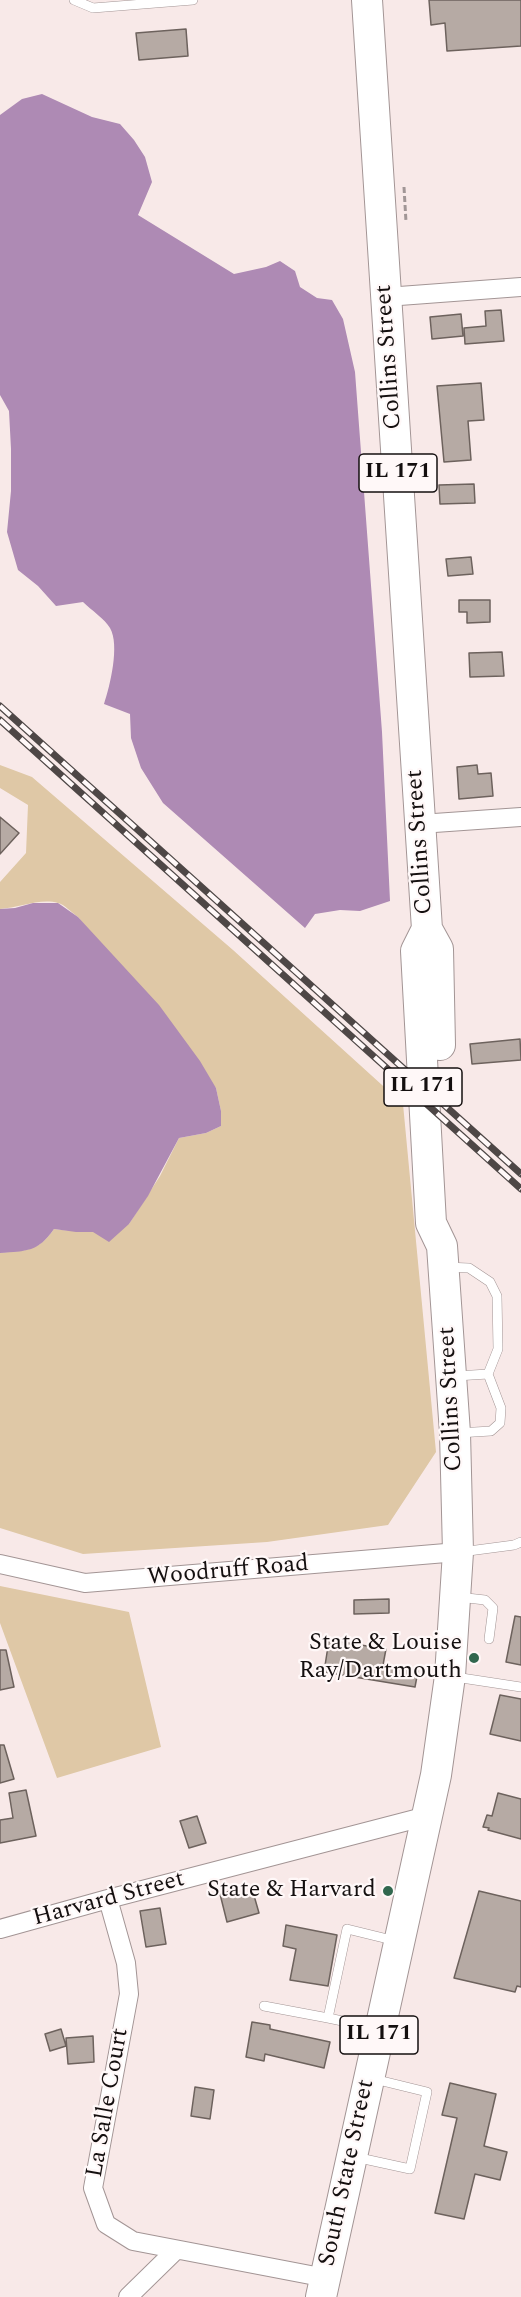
<!DOCTYPE html>
<style>
body{margin:0}
canvas{display:block;background:#f8e9e8}
</style>
<canvas width="521" height="2297"></canvas>
<script>
const ctx = document.querySelector('canvas').getContext('2d');
ctx.lineJoin = 'round';
function fill(path, color) {
  ctx.fillStyle = color;
  ctx.fill(path, 'evenodd');
}
function trace(path, color, width, dash) {
  ctx.strokeStyle = color;
  ctx.lineWidth = width;
  ctx.lineCap = dash ? 'butt' : 'round';
  ctx.setLineDash(dash || []);
  ctx.stroke(path);
}
function label(font, color, halo, rows, align = 'center') {
  ctx.font = font + ' Spectral,serif';
  ctx.lineWidth = 4.5;
  ctx.setLineDash([]);
  ctx.textBaseline = 'middle';
  ctx.strokeStyle = halo;
  ctx.fillStyle = color;
  for (const [text, x, y, turn = 0] of rows) {
    ctx.save();
    ctx.translate(x, y);
    ctx.rotate((+turn || 0) * Math.PI / 180);
    ctx.textAlign = isNaN(turn) ? turn : align;
    if (halo) ctx.strokeText(text, 0, 0);
    ctx.fillText(text, 0, 0);
    ctx.restore();
  }
}
fill(new Path2D(`
 M0 765 32 777 233 950 403 1104 436 1452 388 1525 267 1542 83 1554 0 1528V1253C26 1250 38 1252 54 1229 81 1233 103 1229 129 1224L160 1176 179 1138 206 1133 221 1126V1111L216 1088 78 917C72 913 64 904 58 903 40 898 18 908 0 909V882L26 853 28 805 0 788Z
 M0 1586 129 1612 161 1747 57 1778 0 1623Z`), '#dfc8a6');
fill(new Path2D(`
 M42 94 92 117 120 124 134 140 145 157 152 182 138 215 234 274 266 267 280 261 295 271 300 287 317 298 332 300 343 319 355 372 382 732 390 901 360 911 340 910 315 914 305 928 163 803 141 768 131 738 130 714 104 704C110 686 120 645 110 628 105 619 91 610 83 602L56 606 38 586 18 570 7 532 11 491V449L9 411 0 395V115L22 99Z
 M33 903H58L78 917 159 1005 200 1061 216 1088 221 1111V1126L206 1133 179 1138 148 1196 129 1224 109 1242 93 1232H76L54 1229C38 1252 27 1251 0 1253V909L15 908Z`), '#ae8ab4');
const building = new Path2D(`
 M429 0H521V46L447 51 445 23 431 25Z
 M186 29 188 56 139 60 136 33Z
 M501 310 504 341 465 344 464 328 486 326 485 311Z
 M461 314 463 336 432 339 430 317Z
 M481 383 484 420 468 421 471 460 444 462 437 386Z
 M474 484 475 503 440 504 439 485Z
 M471 557 473 574 448 576 446 559Z
 M459 600H490V622L467 623V612H459Z
 M502 652 504 676 470 677 469 653Z
 M477 765 478 774 491 773 493 796 459 799 457 767Z
 M0 817 19 833 0 854Z
 M520 1039 521 1060 472 1064 470 1044Z
 M389 1599V1613L354 1614V1600Z
 M515 1616 521 1617V1665L506 1662Z
 M329 1640 386 1649 383 1665 418 1671 415 1687 324 1672Z
 M0 1650H6L14 1687 0 1690Z
 M500 1695 521 1699V1741L490 1734Z
 M0 1745H4L14 1779 0 1783Z
 M26 1790 36 1836 0 1843V1820L13 1818 9 1793Z
 M498 1793 521 1799V1839L488 1830 489 1828 483 1827 487 1815 492 1816Z
 M197 1816 206 1843 189 1848 180 1821Z
 M238 1889 240 1896 253 1892 259 1913 227 1922 220 1894Z
 M479 1891 521 1901V1987L517 1986 515 1992 454 1978Z
 M160 1908 166 1944 146 1947 140 1911Z
 M286 1925 337 1935 328 1986 290 1980 296 1949 283 1946Z
 M252 2022 270 2025V2029L330 2042 324 2068 265 2054 264 2061 246 2057Z
 M61 2029 66 2046 50 2051 45 2034Z
 M93 2036 94 2062 68 2064 66 2038Z
 M450 2083 496 2094 484 2146 507 2152 500 2180 475 2174 464 2219 435 2213 457 2118 442 2115Z
 M195 2087 214 2090 210 2119 191 2116Z`);
fill(building, '#b6aaa4');
trace(building, '#6d625d', 1.5);
const service = new Path2D(`
 M74 0 93 8 193 0
 M446 1267 469 1268 490 1282 497 1296 498 1349 488 1374 456 1376
 M458 1433 491 1431 500 1423 501 1408 488 1374
 M461 1552 514 1545 521 1542
 M458 1597 485 1600 493 1608 489 1639
 M455 1677 521 1687
 M264 2006 328 2018 347 1929 396 1941
 M328 2018 376 2028
 M355 2157 410 2169 427 2092 374 2079`);
const minor = new Path2D(`
 M386 297 521 287
 M420 824 521 817
 M0 1564 85 1583 458 1552
 M108 1899 126 1963 129 1994 93 2188 106 2224 133 2241 326 2278
 M0 1929 108 1899 427 1816
 M128 2297 176 2250`);
const primary = new Path2D(`
 M367 0 427 929 438 949 440 1045
 M321 2297 427 1816 436 1775 450 1676 458 1552 455 1433 442 1246 431 1223 416 951 427 929`);
trace(service, '#a39595', 10);
trace(minor, '#a39595', 20);
trace(primary, '#a39595', 32);
trace(new Path2D(`
 M404 187 406 222`), '#a19696', 3, [6, 3]);
trace(service, '#fff', 9);
trace(minor, '#fff', 18);
trace(primary, '#fff', 30);
const rail = new Path2D(`
 M0 706 521 1174
 M0 720 521 1189`);
trace(rail, '#4e4746', 7);
trace(rail, '#fff8f8', 4.5, [14]);
for (const [x, y, r, color] of [
 [474,1658,6,"#31674e"],
 [388,1891,6,"#31674e"]
]) {
  const dot = new Path2D();
  dot.arc(x, y, r, 0, 2 * Math.PI);
  ctx.fillStyle = color;
  ctx.fill(dot);
  trace(dot, '#fff8f8', 2);
}
for (const [x, y, w] of [
 [398,473,78],
 [423,1087,78],
 [379,2035,78]
]) {
  const box = new Path2D();
  box.roundRect(x - w / 2, y - 19, w, 38, 4.5);
  ctx.fillStyle = '#fff8f8';
  ctx.fill(box);
  trace(box, '#140f0f', 1.5);
}
label('bold 22px', '#140f0f', null, [
 ["IL 171",398,473],
 ["IL 171",423,1087],
 ["IL 171",379,2035]
]);
label('24px', '#140f0f', '#fff8f8', [
 ["Collins Street",390,357,-94],
 ["Collins Street",421,842,-94],
 ["Collins Street",452,1399,-93],
 ["Woodruff Road",228,1572,-5],
 ["Harvard Street",109,1900,-15],
 ["La Salle Court",109,2103,-80],
 ["South State Street",348,2173,-78]
]);
label('24px', '#140f0f', '#fff8f8', [
 ["State & Louise",462,1644],
 ["Ray/Dartmouth",462,1672],
 ["State & Harvard",376,1891]
], 'right');
</script>
